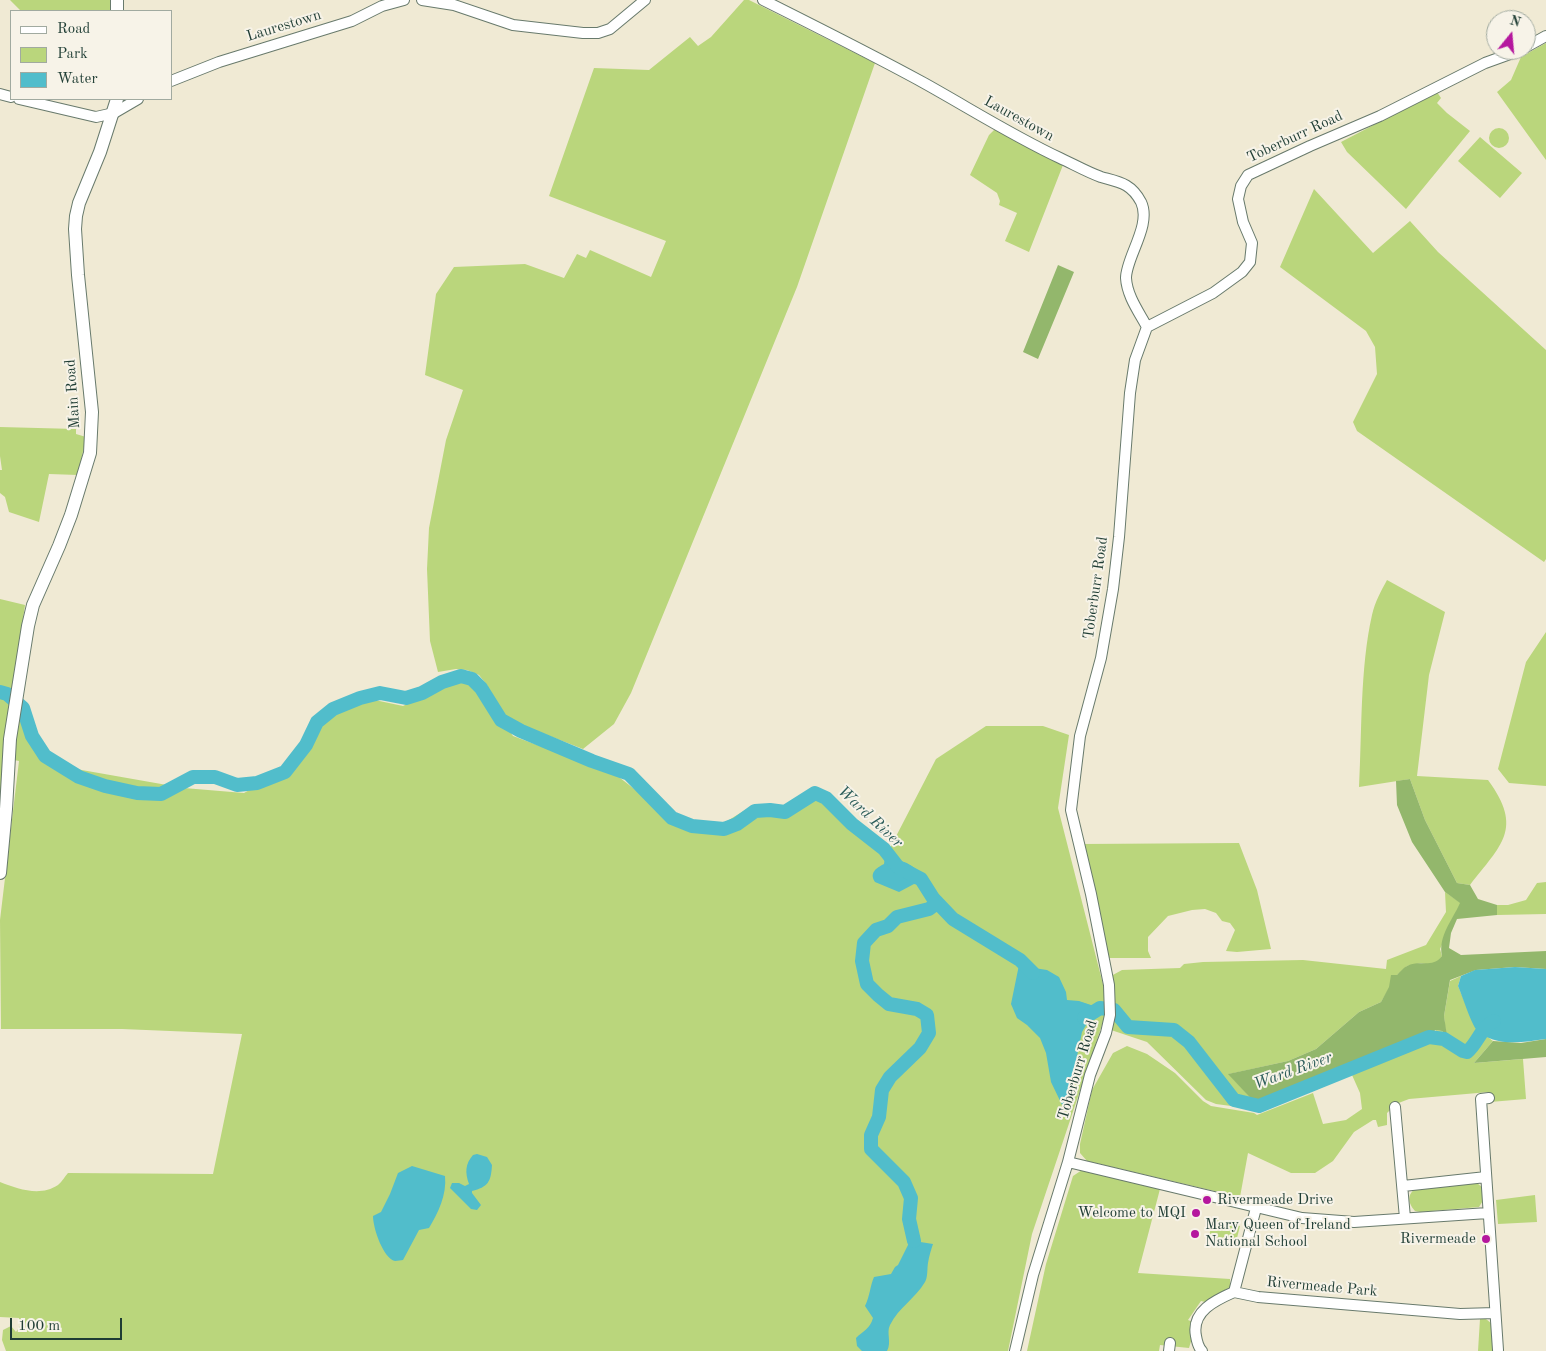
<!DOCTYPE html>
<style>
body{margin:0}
#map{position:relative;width:1546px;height:1351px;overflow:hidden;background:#f0ead4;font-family:"Old Standard TT",serif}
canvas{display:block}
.legend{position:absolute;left:10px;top:10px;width:162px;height:90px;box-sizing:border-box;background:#f7f3e8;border:1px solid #a1aaa0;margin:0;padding:6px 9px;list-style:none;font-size:15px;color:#1f3d34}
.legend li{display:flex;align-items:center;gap:10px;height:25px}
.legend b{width:25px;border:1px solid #a1aaa0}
.north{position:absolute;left:1486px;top:10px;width:50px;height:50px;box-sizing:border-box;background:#f7f3e8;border:1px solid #a1aaa0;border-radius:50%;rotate:17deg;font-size:14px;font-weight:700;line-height:20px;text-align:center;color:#1f3d34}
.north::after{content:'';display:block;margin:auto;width:18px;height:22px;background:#b5179e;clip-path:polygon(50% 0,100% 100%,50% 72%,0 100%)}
.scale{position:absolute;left:10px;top:1318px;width:112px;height:22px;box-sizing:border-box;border:2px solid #1f3d34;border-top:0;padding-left:6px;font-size:15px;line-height:18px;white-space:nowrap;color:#1f3d34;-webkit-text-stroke:4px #f7f3e8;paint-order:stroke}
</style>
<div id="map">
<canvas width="1546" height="1351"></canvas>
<ul class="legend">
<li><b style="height:6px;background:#fff"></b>Road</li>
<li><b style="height:14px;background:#bad67c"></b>Park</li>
<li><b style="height:14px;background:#51bdcb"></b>Water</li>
</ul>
<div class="north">N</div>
<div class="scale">100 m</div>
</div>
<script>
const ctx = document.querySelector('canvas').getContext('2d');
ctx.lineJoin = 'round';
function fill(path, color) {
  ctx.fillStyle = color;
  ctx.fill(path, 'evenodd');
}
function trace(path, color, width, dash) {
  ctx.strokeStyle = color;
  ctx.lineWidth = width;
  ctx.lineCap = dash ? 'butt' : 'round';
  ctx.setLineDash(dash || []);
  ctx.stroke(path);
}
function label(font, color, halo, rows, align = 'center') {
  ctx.font = font + ' "Old Standard TT",serif';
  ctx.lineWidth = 4;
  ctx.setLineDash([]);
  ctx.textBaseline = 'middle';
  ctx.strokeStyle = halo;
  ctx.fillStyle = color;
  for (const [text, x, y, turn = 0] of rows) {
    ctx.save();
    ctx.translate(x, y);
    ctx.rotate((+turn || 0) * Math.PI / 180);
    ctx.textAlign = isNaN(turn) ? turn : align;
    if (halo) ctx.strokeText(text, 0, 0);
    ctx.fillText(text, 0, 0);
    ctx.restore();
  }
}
fill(new Path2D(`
 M10 0H113V11H21Z
 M744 0H749L875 63 797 287 631 693 614 724 583 749 516 723 501 712 493 701 487 685 479 675 467 670 456 669 438 672 430 641 427 569 429 528 446 440 463 390 425 375 436 294 454 267 525 264 564 278 577 254 586 258 590 250 651 277 666 241 549 196 594 68 649 70 690 37 698 46 711 37Z
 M1546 43V160L1497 92 1511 80 1521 57Z
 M1437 92 1441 98 1437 103 1447 113 1470 131 1406 209 1347 152 1341 142Z
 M1489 138a10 10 0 1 1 20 0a10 10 0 1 1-20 0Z
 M995 129 1002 131 1063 165 1029 252 1005 241 1017 213 999 205 1000 201 997 193 970 175 989 135Z
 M1480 137 1522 173 1500 198 1458 161Z
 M1314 189 1373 253 1410 221 1438 252 1546 350V559L1544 562 1357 431 1353 422 1377 374 1375 347 1366 331 1280 267Z
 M0 427 76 429V434L86 437 78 475 49 474 39 522 9 512 5 497 0 493V470H2L0 456Z
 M1387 580 1445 612 1429 675 1417 776 1488 780C1524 829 1501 845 1470 885L1457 883 1425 820 1410 779 1359 787C1362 732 1360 668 1372 615 1375 602 1381 591 1387 580Z
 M0 599 25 605 13 689 0 686Z
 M1546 632V786L1509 783 1498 769 1526 662Z
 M470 673 513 736 615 774 678 823 719 826 755 804 789 812 814 796 890 848 936 759 986 726H1043L1069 735 1058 808 1106 996 1104 1019 1032 1234 1008 1351H6L2 1340 3 1330 11 1326 16 1332 20 1326 19 1318 0 1317V1182C18 1189 40 1197 58 1185 62 1182 65 1176 68 1173L213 1174 242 1034 122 1029H1L0 920 19 761 14 760 20 704 24 706C29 737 33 748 59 766L184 788 244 793 284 771 327 714 370 699 403 706Z
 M0 693 6 694 11 699 5 731 0 831Z
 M1239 843 1257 890 1271 949 1237 952 1226 951 1235 930 1230 923 1222 921 1216 913 1205 909 1192 910 1168 916 1148 937V951L1151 958H1108L1081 844Z
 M1546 882V914L1497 915V905H1508L1526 900 1537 883Z
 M1445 892 1461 903 1440 949 1442 956 1439 961 1431 965 1421 963 1407 966 1397 975 1381 1002 1359 1012 1316 1049 1288 1061 1229 1074 1256 1104 1254 1109 1216 1104 1206 1100 1147 1042 1111 1030V976L1122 970 1180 968 1184 964 1203 962 1303 960 1386 969 1387 960 1426 945 1446 912Z
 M1461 976 1458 986 1476 1028 1493 1041 1474 1063 1523 1059 1526 1099 1490 1102 1489 1092 1409 1099 1396 1104 1387 1113V1125L1378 1127 1376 1120H1373L1354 1132 1333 1161 1315 1173H1291L1248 1153 1240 1197 1087 1161 1080 1153V1144L1092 1090 1113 1053 1127 1046 1147 1054 1175 1073 1203 1101 1211 1106 1254 1113 1257 1115 1313 1093 1323 1124 1346 1120 1362 1109 1360 1093 1352 1075 1434 1041 1436 1030 1442 1031 1446 1035 1444 1016 1450 981Z
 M1082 1170 1160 1189 1138 1273 1230 1279V1287L1205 1302 1201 1301 1188 1320 1193 1322 1192 1338 1189 1348 1160 1345 1159 1351H1027L1046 1264 1073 1176Z
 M1477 1183 1483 1188 1484 1199 1479 1207 1420 1212 1415 1211C1407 1202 1407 1193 1418 1187Z
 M1535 1195 1537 1222 1498 1224 1496 1200Z
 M1213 1219 1240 1226 1236 1242 1209 1236Z
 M1482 1318 1486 1319 1492 1324 1494 1351H1478L1480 1319Z`), '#bad67c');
fill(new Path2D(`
 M1058 265 1074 272 1038 359 1023 352Z
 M1410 779 1425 820 1457 883 1470 885 1478 899 1497 905V915L1457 919 1451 933 1449 948 1461 955 1546 951V969L1515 967 1476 970 1450 980 1444 1016 1447 1036 1442 1031 1436 1030 1413 1042 1261 1103 1256 1104 1228 1074 1288 1061 1316 1049 1359 1012 1381 1002 1389 987 1391 975H1397C1400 972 1403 968 1407 966 1420 959 1432 969 1442 956 1438 936 1452 921 1460 903L1445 892 1412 842 1397 805 1396 781Z
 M1546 1039V1057L1474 1063 1493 1041 1521 1043Z`), '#93b76c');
fill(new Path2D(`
 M892 855 896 860C912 862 921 873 930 885L923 890 919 885 914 884 899 892 875 882C869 873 876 868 884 864L885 857Z
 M1020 960 1034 968 1047 970 1059 977 1066 992 1067 1000 1079 1001 1100 1008 1089 1020 1082 1032 1068 1100 1064 1109 1051 1082 1046 1053 1040 1038 1027 1025 1017 1018 1011 1004Z
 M1515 967 1546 969V1039C1523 1042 1494 1048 1476 1029 1471 1023 1462 995 1458 986L1461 976 1475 970Z
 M477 1154 487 1157 492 1165C491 1182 488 1187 472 1191V1193L481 1205 477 1210 471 1209 450 1188 452 1183H459L465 1186 469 1184C465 1173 465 1164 473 1155Z
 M412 1166 445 1176C447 1195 438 1213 429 1228L419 1230 403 1260C401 1260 398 1261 395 1261 383 1258 373 1228 373 1216L381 1212 390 1194 398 1173Z
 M914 1241 933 1244C931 1250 929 1256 928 1263 927 1269 928 1277 925 1282 915 1299 899 1307 890 1325 886 1333 892 1342 887 1351H862L857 1346 856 1338C863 1331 870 1329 873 1318L865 1306C870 1296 870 1286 874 1277L891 1274 895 1267 898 1265 908 1245Z`), '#51bdcb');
trace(new Path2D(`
 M0 692 7 694 23 708 32 736 45 756 79 777 105 786 137 793 161 794 193 777H215L237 785 257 783 285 772 306 745 317 722 333 709 360 698 380 693 406 698 422 693 442 682 461 676 472 679 481 688 501 720 521 731 592 761 629 774 672 818 692 826 724 829 737 824 755 811 770 810 785 812 815 793 826 798 852 824 884 849 898 867 921 879 933 898 953 919 1020 960 1033 973
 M1084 1018 1100 1008 1114 1010 1128 1027 1174 1030 1189 1042 1234 1100 1259 1106 1429 1037 1444 1039 1463 1051 1467 1052C1478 1043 1481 1027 1494 1021
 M914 1241 909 1219 911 1198 904 1182 871 1149V1135L879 1117 882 1090 890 1077 920 1048 929 1033 927 1015 917 1009 889 1004 878 995 867 984 862 961 864 943 876 930 888 926 897 917 929 909 937 903`), '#51bdcb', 14);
const minor = new Path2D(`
 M422 0 454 5 513 25 583 33H598L610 29 645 0
 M763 0C817 27 871 54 924 83 969 108 1013 136 1060 158 1073 164 1087 172 1101 177 1119 182 1131 183 1141 202 1152 225 1126 257 1126 278 1127 296 1139 312 1147 327
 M1526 47 1546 36
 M171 81 219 62 352 21 382 6 404 0
 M0 94 11 97
 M19 99 96 117 114 113 138 99
 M1489 1098 1481 1099 1498 1350
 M1395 1107 1405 1218
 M1068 1162 1302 1218 1354 1222 1488 1213
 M1403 1186 1486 1177
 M1256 1208 1234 1292 1258 1297 1460 1314 1495 1313
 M1015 1351 1033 1275 1068 1162 1090 1075 1106 1033 1110 1015 1109 985 1091 894 1071 810 1080 736 1101 658 1113 589 1119 537 1130 393 1135 360 1147 327 1213 293 1242 272 1250 262 1252 243 1243 222 1238 199 1241 186 1248 175 1310 146 1380 116 1485 63 1521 50
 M1169 1351 1170 1343
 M1202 1351C1198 1347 1197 1342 1196 1336 1191 1311 1216 1300 1234 1292`);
const major = new Path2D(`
 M117 0V11
 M0 873 6 809 10 739 28 626 33 605 59 546 71 515 90 453 92 412 78 275 75 229 76 216 79 203 100 152 117 99`);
trace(minor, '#687a6c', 12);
trace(major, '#687a6c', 14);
trace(minor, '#fff', 10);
trace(major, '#fff', 12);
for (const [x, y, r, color] of [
 [1207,1200,5,"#b5179e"],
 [1196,1213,5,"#b5179e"],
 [1195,1234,5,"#b5179e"],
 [1486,1239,5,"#b5179e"]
]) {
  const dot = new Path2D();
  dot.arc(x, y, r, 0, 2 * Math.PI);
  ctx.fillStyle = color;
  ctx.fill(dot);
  trace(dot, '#f7f3e8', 2);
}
label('15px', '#1f3d34', '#f7f3e8', [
 ["Laurestown",284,26,-17],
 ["Laurestown",1019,119,29],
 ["Toberburr Road",1295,137,-25],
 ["Main Road",73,394,-94],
 ["Toberburr Road",1096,588,-82],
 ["Toberburr Road",1078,1070,-73],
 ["Rivermeade Park",1322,1287,5]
]);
label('15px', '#1f3d34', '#f7f3e8', [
 ["Rivermeade Drive",1217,1200],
 ["Welcome to MQI",1186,1213,"right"],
 ["Mary Queen of Ireland",1205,1225],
 ["National School",1205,1242],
 ["Rivermeade",1476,1239,"right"]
], 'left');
label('italic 16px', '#2c5d5a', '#f7f3e8', [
 ["Ward River",870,817,43],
 ["Ward River",1293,1071,-20]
]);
</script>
